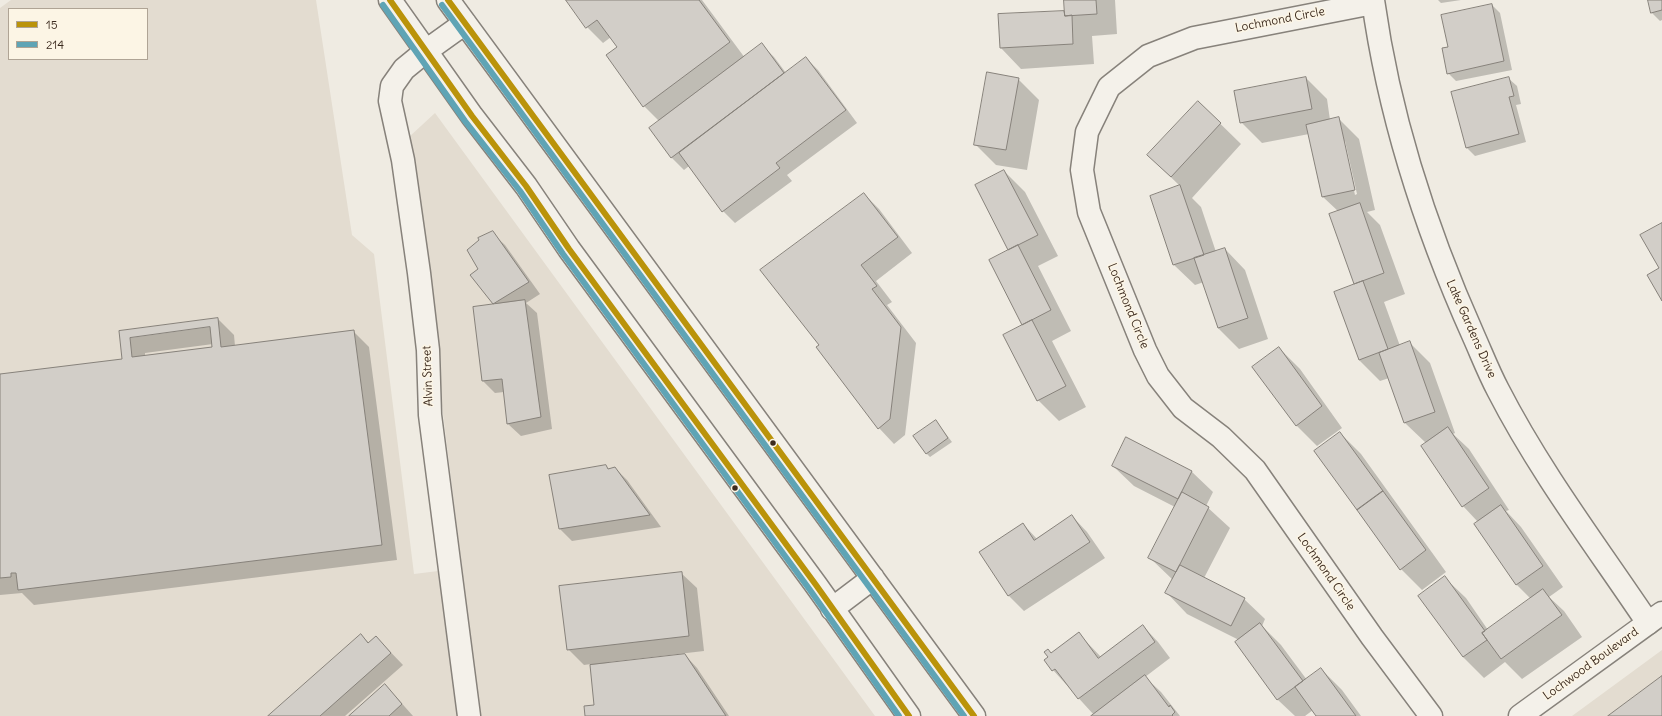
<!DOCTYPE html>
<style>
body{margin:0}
#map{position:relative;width:1662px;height:716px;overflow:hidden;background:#efebe2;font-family:Delius,sans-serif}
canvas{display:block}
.legend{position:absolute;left:8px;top:8px;width:140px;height:52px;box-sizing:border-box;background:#fcf5e5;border:1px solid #afa495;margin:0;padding:5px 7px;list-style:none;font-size:12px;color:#3b2a1e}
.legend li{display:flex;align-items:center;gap:8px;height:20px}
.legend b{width:20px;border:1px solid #afa495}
</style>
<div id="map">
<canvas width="1662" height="716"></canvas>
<ul class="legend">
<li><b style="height:5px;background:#ba930a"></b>15</li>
<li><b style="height:5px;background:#5fa4b5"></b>214</li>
</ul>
</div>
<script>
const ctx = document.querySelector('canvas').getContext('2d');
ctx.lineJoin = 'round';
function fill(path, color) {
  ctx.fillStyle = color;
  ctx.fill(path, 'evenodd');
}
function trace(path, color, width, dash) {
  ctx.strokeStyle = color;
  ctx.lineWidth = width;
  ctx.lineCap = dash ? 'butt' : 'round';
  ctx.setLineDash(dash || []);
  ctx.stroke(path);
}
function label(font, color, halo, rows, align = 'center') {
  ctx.font = font + ' Delius,sans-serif';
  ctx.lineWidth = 3;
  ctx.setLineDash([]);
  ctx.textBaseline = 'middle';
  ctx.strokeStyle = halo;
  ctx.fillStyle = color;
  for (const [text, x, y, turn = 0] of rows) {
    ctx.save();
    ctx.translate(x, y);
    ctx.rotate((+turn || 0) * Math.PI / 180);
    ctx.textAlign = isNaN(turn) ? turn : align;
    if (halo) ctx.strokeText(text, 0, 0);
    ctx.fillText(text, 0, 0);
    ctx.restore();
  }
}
fill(new Path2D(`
 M11 0H316L352 235 374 254 414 574 462 568 409 137 435 113 875 716H0V8ZM9 9H147V59H9Z
 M1662 650V716H1572Z`), '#e3dcd0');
fill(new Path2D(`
 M567 0H702L745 58 762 45 774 57 786 73 806 58 818 70 857 123 787 175 792 181 735 223 723 211 689 166 684 170 672 158 650 128 660 122 644 106 618 47 611 37 603 43 587 27Z
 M1065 0H1115L1117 34 1092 36 1094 64 1021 69 1001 48 999 15 1066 12Z
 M1438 0H1461L1441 3Z
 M1649 0H1662V20L1660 21 1652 13Z
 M1492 5 1500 13 1512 70 1456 81 1448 73 1449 48Z
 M1306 78 1327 99 1330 120 1338 118 1359 139 1375 210 1367 212 1380 225 1405 294 1384 302 1400 346 1410 343 1430 363 1455 433 1453 434 1469 449 1509 510 1506 511 1521 527 1563 587 1549 597 1564 611 1582 637 1522 679 1505 662 1484 678 1463 657 1419 596 1445 578 1466 598 1488 630 1531 599 1517 585 1475 524 1478 522 1463 506 1426 443 1405 423 1389 378 1380 381 1359 360 1335 293 1356 285 1331 215 1339 212 1323 197 1309 134 1262 143 1241 122ZM1343 141H1345L1357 194 1355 195Z
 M1508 78 1517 86 1521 104 1516 105 1526 142 1475 156 1467 148Z
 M1018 79 1039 100 1027 170 996 165 975 144Z
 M1198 102 1241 144 1192 198 1201 207 1216 252 1225 249 1245 270 1268 339 1239 349 1218 328 1204 282 1195 285 1174 265 1180 186 1148 155Z
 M1004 171 1025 192 1058 256 1038 266 1071 331 1052 341 1086 407 1059 421 1038 400 1024 325 990 261 1010 250 977 186Z
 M864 194 879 209 912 253 876 281 892 302 887 305 916 343 905 435 894 444 879 428 821 345Z
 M492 233 505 245 540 294 526 303 537 313 552 429 521 436 508 424 504 392 495 393 483 381 496 305 480 269Z
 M218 319 234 335 235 346 353 331 369 347 397 560 34 605 22 593 0 595V375L123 360 120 332ZM213 344V348L145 357V353Z
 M1279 348 1300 369 1342 428 1317 446 1296 425Z
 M936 421 952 442 930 457 926 453Z
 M1340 433 1361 454 1446 572 1422 590 1401 569Z
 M1126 439 1192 472 1213 492 1206 506 1230 528 1204 578 1244 599 1265 619 1262 626 1281 645 1307 680 1321 669 1342 690 1361 716H1317L1313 710 1305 716H1295L1278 700 1236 642 1239 640 1187 614 1167 593 1173 580 1149 557 1175 507 1134 486 1113 466Z
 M606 466 609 470 615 468 627 480 661 527 572 541 560 529Z
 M1072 516 1087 532 1105 558 1024 611 1009 596 980 552 1023 524 1037 539Z
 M681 573 697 588 704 651 609 662V664L685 655 697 668 729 716H586L595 705 591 664 584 665 568 649Z
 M1143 626 1158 642 1170 658 1145 677 1161 692 1180 716H1093L1094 715 1053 670 1048 650 1052 654 1079 634 1101 657Z
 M361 635 369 643 376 637 403 665 345 716H270Z
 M397 698 413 716H351Z`), '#0003');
const building = new Path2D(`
 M566 0H699L730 42 643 107 606 55 617 47 597 20 586 28Z
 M1064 0H1096L1097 14 1065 16Z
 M1648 0H1662V10L1651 13Z
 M1492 4 1504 61 1447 74 1442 48 1448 47 1441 15Z
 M1064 11 1065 16 1072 15 1073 44 1000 48 998 14Z
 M762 43 784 73 671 158 649 128Z
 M806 57 846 110 776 163 780 168 722 212 679 153Z
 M987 72 1019 78 1006 150 974 145Z
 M1306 77 1312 109 1240 123 1234 91Z
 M1509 77 1514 96 1509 97 1519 134 1466 148 1451 92Z
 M1198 101 1221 123 1171 177 1147 155Z
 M1339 117 1355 190 1322 197 1306 125Z
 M1004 170 1038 235 1008 250 975 185Z
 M1180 185 1204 255 1173 265 1150 196Z
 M864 193 898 237 861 265 877 286 872 289 901 327 890 419 878 429 816 347 819 345 760 270Z
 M1360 203 1384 273 1354 284 1329 214Z
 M1662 223V301L1647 275 1659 268 1640 235Z
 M493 231 529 282 493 304 470 275 478 269 467 250 479 240 478 238Z
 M1018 245 1051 310 1022 325 989 260Z
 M1225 248 1248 318 1218 328 1194 258Z
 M1363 281 1388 349 1359 360 1334 292Z
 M525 300 541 417 507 424 502 379 482 381 473 307Z
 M218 318 221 347 354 330 382 545 18 590 16 573H11V577L0 578V374L122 359 119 331ZM210 327 212 347 132 357 130 338Z
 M1032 320 1066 386 1037 401 1003 335Z
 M1410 341 1435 412 1404 423 1379 353Z
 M1279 347 1322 406 1296 426 1252 367Z
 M936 420 948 438 926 454 913 436Z
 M1448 427 1489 488 1462 507 1421 446Z
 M1340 432 1383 491 1357 510 1314 451Z
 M1126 437 1192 471 1178 499 1112 466Z
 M606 465 608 469 615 467 650 515 559 529 549 475Z
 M1383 491 1426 550 1400 570 1357 510Z
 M1182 492 1209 507 1176 572 1148 558Z
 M1501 505 1543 566 1516 585 1474 524Z
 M1072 515 1090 542 1008 596 979 552 1023 523 1034 540Z
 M1180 565 1245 598 1231 626 1165 593Z
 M682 572 689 636 567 650 559 586Z
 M1445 576 1485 631 1482 633 1487 640 1463 657 1418 596Z
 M1543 589 1562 615 1501 659 1482 633Z
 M1260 623 1303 681 1277 700 1235 642Z
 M1143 625 1155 642 1078 699 1055 669 1052 671 1044 660 1048 657 1044 652 1048 649 1051 653 1079 632 1098 658Z
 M361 634 368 643 376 636 391 653 320 716H268Z
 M685 654 726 716H585L584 706 594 705 590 665Z
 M1321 668 1356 716H1316L1295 687Z
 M1145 675 1169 707 1170 705 1175 712 1172 715 1173 716H1091Z
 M1662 676V716H1608Z
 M385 684 402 704 389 716H349Z`);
fill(building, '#d2cec8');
trace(building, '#87827b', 1);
const street = new Path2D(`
 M1373 0C1389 116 1426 230 1474 337 1482 355 1489 373 1498 390 1540 472 1597 547 1648 623
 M1373 3 1194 38 1148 56 1109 87 1087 132 1082 170 1089 212 1145 350 1158 376 1183 408 1221 437 1255 470 1372 637 1431 716
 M426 51 404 69 392 86 390 101 403 160 419 273 428 350 430 415 469 716`);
const secondary = new Path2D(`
 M1520 716 1662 613`);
const primary = new Path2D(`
 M390 0 472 116 526 186 569 249 816 585 909 716
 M448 0 974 716
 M426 51 465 23
 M832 609 873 578`);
trace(street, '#87827b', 25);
trace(secondary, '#87827b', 25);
trace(primary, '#87827b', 25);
trace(street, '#f4f1ea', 22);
trace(secondary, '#f4f1ea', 22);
trace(primary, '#f4f1ea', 22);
trace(new Path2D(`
 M390 0 472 116 526 186 569 249 816 585 909 716
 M448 0 974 716`), '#ba930a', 6);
trace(new Path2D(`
 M383 5 465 121 520 191 563 254 810 590 899 716
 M442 5 964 716`), '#5fa4b5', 6);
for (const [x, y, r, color] of [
 [773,443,3.5,"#3b2a1e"],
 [735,488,3.5,"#3b2a1e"]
]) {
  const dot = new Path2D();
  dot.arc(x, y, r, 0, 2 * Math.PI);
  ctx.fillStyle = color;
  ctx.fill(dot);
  trace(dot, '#fcf5e5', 1.5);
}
label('12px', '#3b2a1e', '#fcf5e5', [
 ["Lochmond Circle",1280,20,-11],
 ["Lochmond Circle",1128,306,68],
 ["Lake Gardens Drive",1471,329,66],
 ["Alvin Street",428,376,-92],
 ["Lochmond Circle",1326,572,55],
 ["Lochwood Boulevard",1591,664,-36]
]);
</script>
